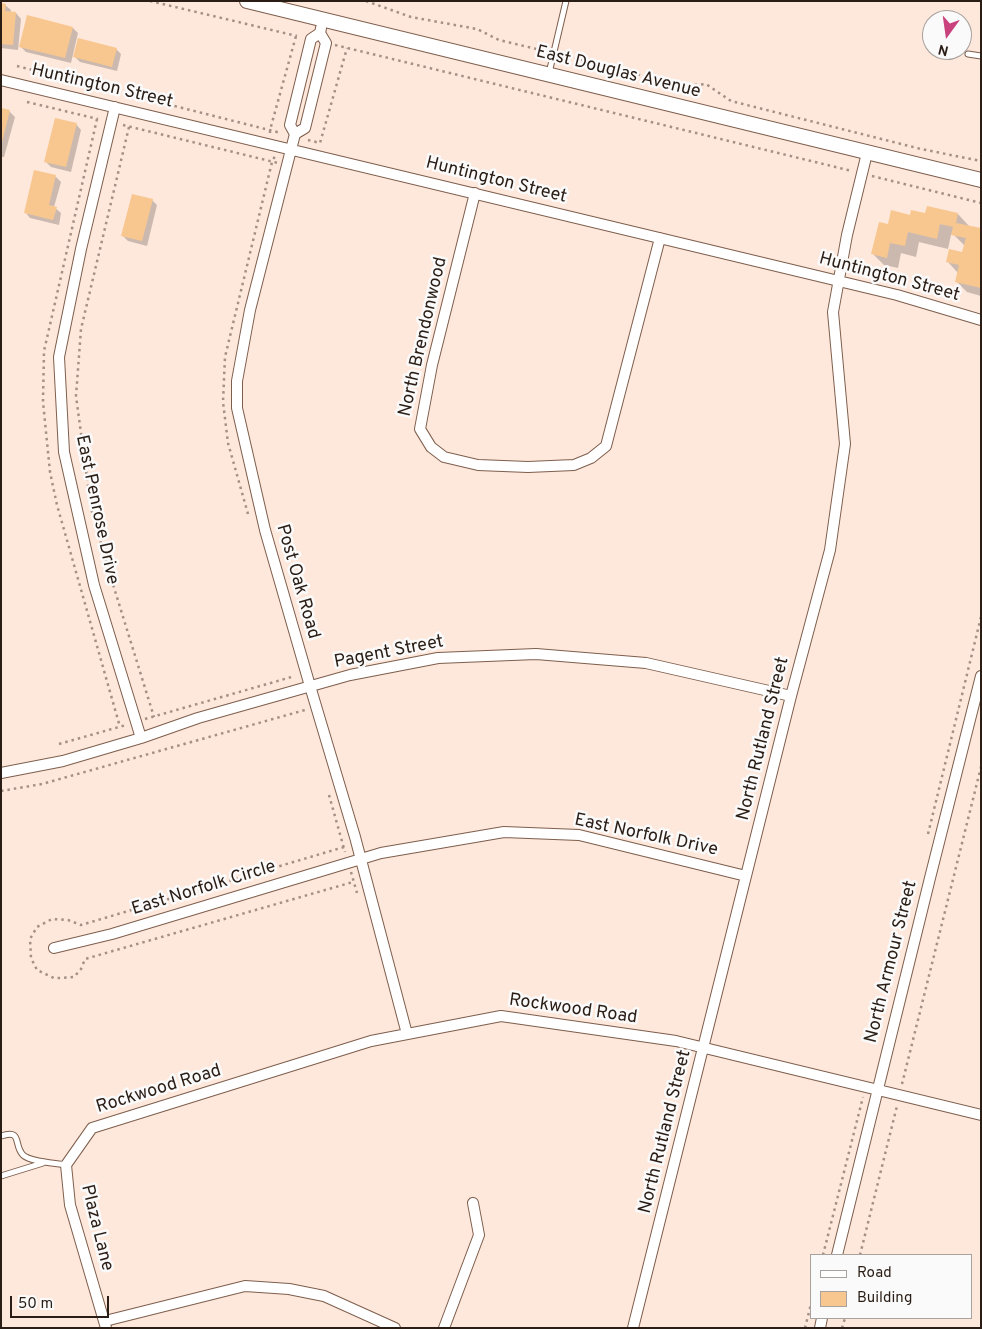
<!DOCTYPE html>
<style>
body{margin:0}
#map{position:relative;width:982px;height:1329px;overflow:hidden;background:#fee7db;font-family:Overpass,sans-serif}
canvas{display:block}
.frame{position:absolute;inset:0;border:2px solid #2a1d15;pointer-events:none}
.legend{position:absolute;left:810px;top:1254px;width:162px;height:65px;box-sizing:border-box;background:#fafafa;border:1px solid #a7a29e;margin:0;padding:6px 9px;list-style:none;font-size:15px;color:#2a1d15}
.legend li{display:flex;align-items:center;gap:10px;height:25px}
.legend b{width:25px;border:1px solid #a7a29e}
.north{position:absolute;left:922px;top:10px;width:50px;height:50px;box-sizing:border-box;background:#fafafa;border:1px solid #a7a29e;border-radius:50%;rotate:194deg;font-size:14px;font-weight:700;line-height:20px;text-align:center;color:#2a1d15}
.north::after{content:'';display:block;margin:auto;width:18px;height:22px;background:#c9417d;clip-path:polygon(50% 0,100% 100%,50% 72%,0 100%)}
.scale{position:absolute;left:10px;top:1296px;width:99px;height:22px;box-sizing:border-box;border:2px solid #2a1d15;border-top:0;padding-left:6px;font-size:15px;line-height:18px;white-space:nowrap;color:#2a1d15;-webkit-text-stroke:4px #fafafa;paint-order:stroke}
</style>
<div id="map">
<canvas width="982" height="1329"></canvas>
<div class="frame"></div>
<ul class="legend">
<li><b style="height:6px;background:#fff"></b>Road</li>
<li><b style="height:14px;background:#f8c78f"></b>Building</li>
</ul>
<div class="north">N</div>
<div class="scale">50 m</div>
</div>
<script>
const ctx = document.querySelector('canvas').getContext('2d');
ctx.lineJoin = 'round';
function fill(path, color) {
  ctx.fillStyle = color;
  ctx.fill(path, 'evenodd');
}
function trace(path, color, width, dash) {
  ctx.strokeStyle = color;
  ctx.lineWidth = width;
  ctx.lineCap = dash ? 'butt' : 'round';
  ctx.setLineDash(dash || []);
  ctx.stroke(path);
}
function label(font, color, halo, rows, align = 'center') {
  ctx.font = font + ' Overpass,sans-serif';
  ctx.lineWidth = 5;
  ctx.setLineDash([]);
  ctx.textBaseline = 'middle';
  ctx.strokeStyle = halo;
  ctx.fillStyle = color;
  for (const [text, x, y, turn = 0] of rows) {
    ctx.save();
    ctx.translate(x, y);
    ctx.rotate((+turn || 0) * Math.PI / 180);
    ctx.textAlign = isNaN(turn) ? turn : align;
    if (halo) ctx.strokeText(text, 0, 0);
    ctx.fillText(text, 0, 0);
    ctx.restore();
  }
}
fill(new Path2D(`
 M1 5H5L11 10 10 13H16L21 19 18 50 1 48Z
 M73 28 78 33 71 63 26 52 20 46Z
 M116 49 121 54 117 71 80 62 75 57Z
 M1 109 9 111 15 117 4 157H1Z
 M76 124 81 130 71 172 51 167 46 162Z
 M55 176 61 182 54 207 61 213 59 225 30 218 25 212Z
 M152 200 157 205 147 246 128 241 123 236Z
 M928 207 958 214 969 226 981 230V296L967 292 956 281 958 273 947 261 963 253 965 246 954 235H951L948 249 919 242 916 257 901 253 898 268 884 265 873 254 888 225 911 216 926 215Z`), '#0003');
fill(new Path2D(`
 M1 3 6 4 5 11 16 12 13 45 1 44Z
 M27 15 73 27 65 58 19 47Z
 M78 38 117 48 112 67 73 57Z
 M1 108 10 110 2 142H1Z
 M55 118 77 123 66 167 44 162Z
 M34 170 56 175 49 205 57 207 53 220 24 213Z
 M132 194 153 199 142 241 121 236Z
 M927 206 958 213 956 223 981 228V288L955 282 959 265 946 262 949 249 962 252 966 238 951 235 953 227 940 224 937 239 908 232 905 246 890 243 887 258 871 254 879 222 888 224 891 210 910 215 911 210 925 213Z`), '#f8c78f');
const service = new Path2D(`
 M968 54 981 56
 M549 73 566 1
 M1 1136C23 1129 13 1145 23 1155 30 1162 56 1163 66 1165
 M1 1176 43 1163`);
const minor = new Path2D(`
 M320 33 311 39 290 125 295 134 250 310 237 381V408L265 530 310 686 355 837 407 1034
 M1 80 897 295 981 320
 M115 107 81 249 59 357 64 452 94 585 141 738
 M295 134 305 128 326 43 320 33 321 28
 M475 193 432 365 420 429 431 447 444 457 478 465 528 467 574 465 591 458 606 446 660 238
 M1 773 63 761 141 738 198 718 350 675 438 658 536 654 646 663 791 696
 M54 948 112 934 381 853 504 832 579 835 746 876
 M837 1255 930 878 981 676
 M105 1321 245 1286 289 1289 324 1296 395 1328
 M106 1328 70 1205 66 1165 92 1128 371 1041 501 1016 676 1041 981 1115
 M444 1328 479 1235 473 1203
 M633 1328 791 696 830 550 845 444 833 312 847 235 867 153
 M820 1328 822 1318`);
const tertiary = new Path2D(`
 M247 1 981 180`);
trace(service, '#7e5e4c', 7);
trace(minor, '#7e5e4c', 12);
trace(tertiary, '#7e5e4c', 16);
trace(new Path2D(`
 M150 1 297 36
 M366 1 411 17 477 29 499 40 545 51
 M335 45 852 171
 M562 55 685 86 706 84 731 101 921 149 981 161
 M17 66 281 133
 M27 102 98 119
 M97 119 44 351 43 402 50 472 57 505 120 727
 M123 125 278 163
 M129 127 81 329 76 396 91 508 107 565 154 717
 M270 133V130L296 36
 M308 140 320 143 347 48
 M872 176 981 203
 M248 514 228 443 223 402 225 357 272 162 275 156
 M145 719 295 676
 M59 744 126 725
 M1 791 42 784 305 710
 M329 795 345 852
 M928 834 981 617
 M344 847 81 925 68 920 52 919 37 927 30 939 31 958 37 970 54 978H61L74 977 81 969 85 959 353 882
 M351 872 357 893
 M902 1084 981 767
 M823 1255 863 1097
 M860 1255 897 1106
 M805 1328 811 1304
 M842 1328 845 1318`), '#a39086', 2.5, [2.5, 4]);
trace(service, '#fff', 5);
trace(minor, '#fff', 10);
trace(tertiary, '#fff', 14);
label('18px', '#2a1d15', '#fafafa', [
 ["East Douglas Avenue",618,73,14],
 ["Huntington Street",102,87,13],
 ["Huntington Street",496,181,14],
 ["Huntington Street",889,278,15],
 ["North Brendonwood",424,337,-77],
 ["East Penrose Drive",96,510,78],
 ["Post Oak Road",297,582,74],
 ["Pagent Street",389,653,-11],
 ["North Rutland Street",764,739,-76],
 ["East Norfolk Drive",646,836,12],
 ["East Norfolk Circle",204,889,-17],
 ["North Armour Street",892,962,-76],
 ["Rockwood Road",573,1010,8],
 ["Rockwood Road",159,1090,-17],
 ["North Rutland Street",666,1132,-76],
 ["Plaza Lane",96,1228,76]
]);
</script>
